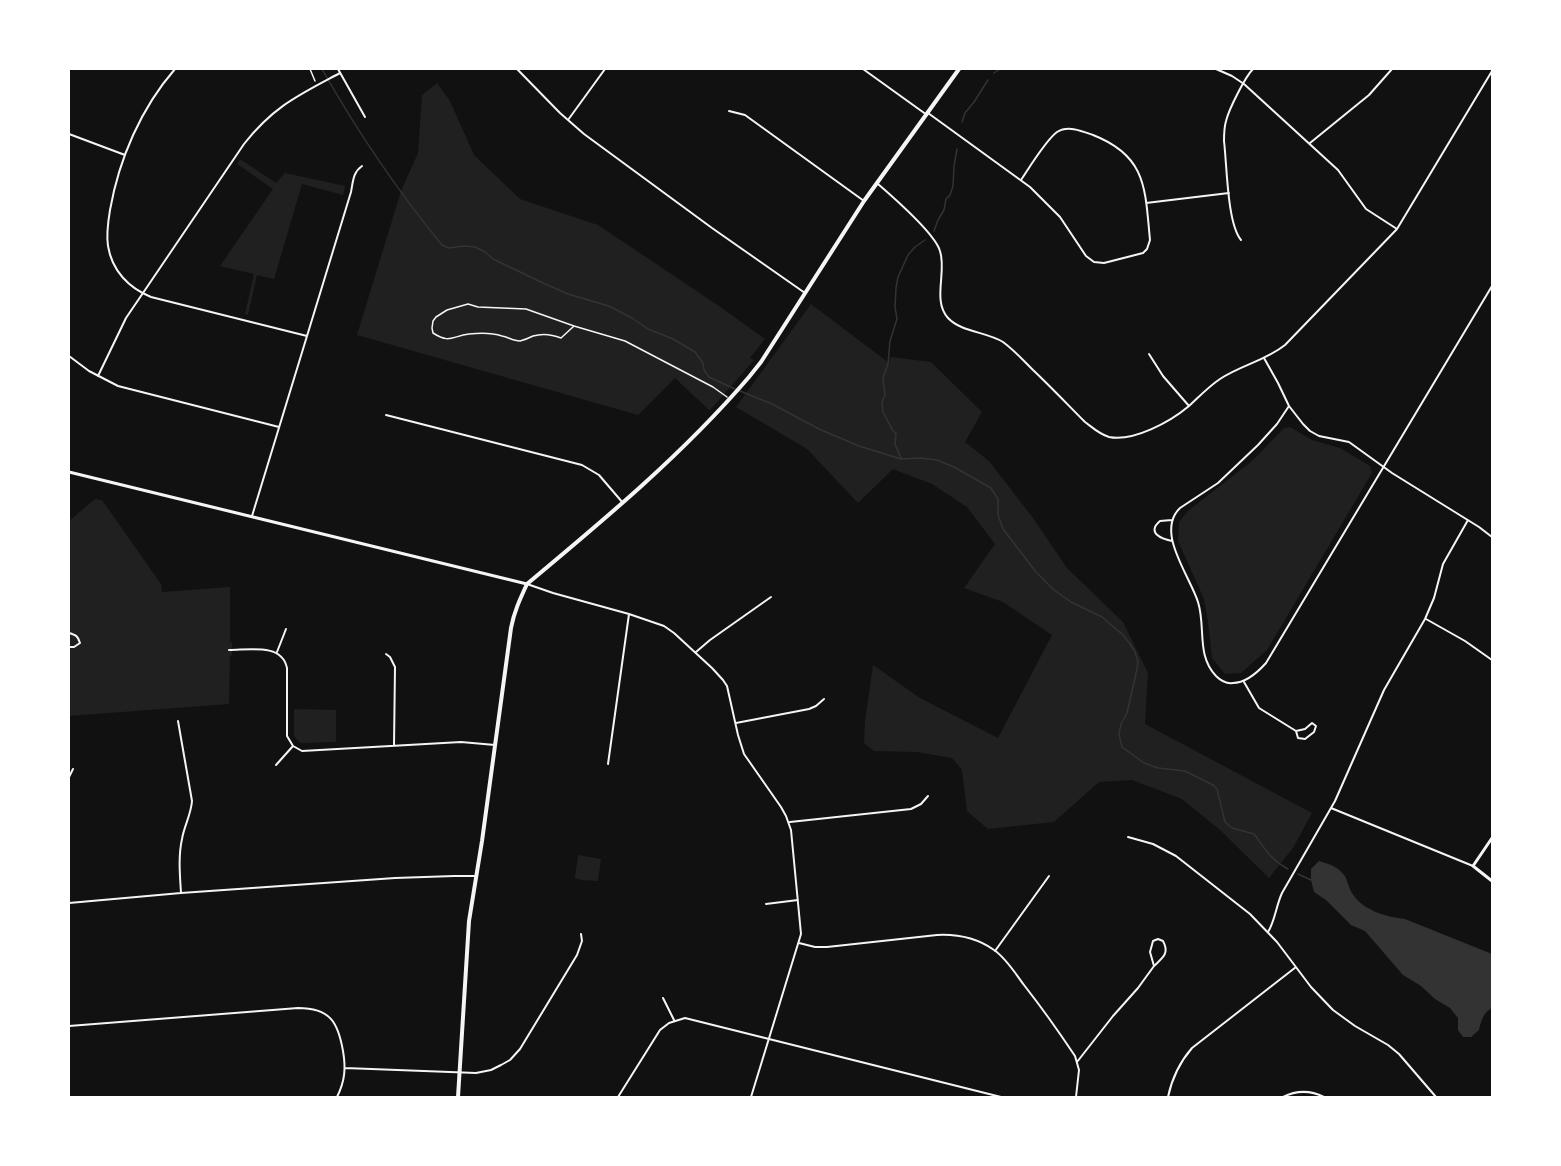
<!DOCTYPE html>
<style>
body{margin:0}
#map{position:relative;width:1561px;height:1166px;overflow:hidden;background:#111;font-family:Quicksand,sans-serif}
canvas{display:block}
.frame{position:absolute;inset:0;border:70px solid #fff;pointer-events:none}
</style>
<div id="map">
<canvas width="1561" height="1166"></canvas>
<div class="frame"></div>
</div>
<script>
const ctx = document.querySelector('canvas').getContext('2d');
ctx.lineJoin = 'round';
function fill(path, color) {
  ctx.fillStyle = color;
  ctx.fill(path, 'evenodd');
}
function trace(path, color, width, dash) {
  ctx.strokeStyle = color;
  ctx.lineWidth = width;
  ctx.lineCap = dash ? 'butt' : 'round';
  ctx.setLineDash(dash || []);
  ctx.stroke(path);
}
fill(new Path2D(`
 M437 83 450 101 474 155 520 199 598 225 719 306 765 339 750 358 754 360 711 409 709 410 675 378 638 415 357 335 401 191 418 153 422 95Z
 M240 159 276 183 285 173 345 186 343 195 302 184 274 279 257 275 248 315 245 314 254 274 220 266 273 189 237 164Z
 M811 304 889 363 890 357 931 362 982 412 965 442 989 461 1033 518 1067 568 1123 622 1148 673 1145 724 1312 813 1293 848 1269 878 1220 830 1182 799 1132 780 1099 782 1054 822 988 829 967 811 962 770 952 758 917 752 874 751 864 743 865 721 873 665 920 698 998 738 1052 635 1003 602 964 588 995 544 967 507 932 484 893 469 858 503 807 449 736 407Z
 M1290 427 1312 440 1340 448 1370 466 1372 473 1267 650 1241 673 1225 674 1212 658 1208 622 1204 599 1178 541 1179 522 1188 511 1252 461 1284 428Z
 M95 499 102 500 161 584 162 592 230 587V642H232V655L230 656 229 704 69 716V521Z
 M294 709 336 710V742L300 743 294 736Z
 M578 855 601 859 598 881 582 880 575 878Z`), '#202020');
fill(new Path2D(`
 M1319 861C1329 864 1340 867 1346 878 1348 884 1350 891 1354 896 1365 911 1387 917 1405 919L1492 954V1008C1483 1013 1481 1021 1479 1030L1471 1037H1463L1458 1030V1018L1450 1008 1435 999 1421 986 1403 975 1365 931 1351 925 1326 900 1314 892 1311 880V869Z`), '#333');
trace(new Path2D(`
 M322 69C357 131 397 190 442 245L449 248 464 246 475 247 485 252 493 259 543 283 568 294 609 306 632 318 648 329 673 339 695 352 703 363 704 370 709 377 735 389
 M994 73 1000 69
 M962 122 965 113 974 102 988 80
 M934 231 938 220 944 210 946 199 950 195 953 186 954 166 957 149
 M740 391 772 404 819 429 859 446 901 459 921 458 937 460 954 467 991 488 998 499V515L1003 529 1036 572 1054 590 1071 602 1102 617 1123 635 1130 644 1135 652 1138 662 1137 669 1127 713 1121 724 1119 734 1122 747 1144 763 1158 768 1185 771 1213 785 1217 789 1225 822 1232 828 1254 834C1266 850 1271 860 1288 869
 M901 458 895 444 896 433 893 431 883 412 882 402 885 395 883 378 888 364 890 341 897 319 895 307 896 288 898 277 908 255 915 247 925 240
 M1298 874 1311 880`), '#333', 1.5);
trace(new Path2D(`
 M310 69 315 81
 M574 326 561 338C551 334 543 333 533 336 529 338 524 340 520 341 513 341 508 337 502 336 493 333 478 333 469 334 452 336 450 344 433 333L432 328 433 321 436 317 447 310 468 304 478 307 526 309 574 326 625 341 713 387 727 397`), '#f5f5f5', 1.5);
trace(new Path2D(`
 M175 69C141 108 119 159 110 210 108 222 106 234 108 246 112 271 129 288 151 297L307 336
 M338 69 365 117
 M517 69 560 113 584 134 712 228 805 293
 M863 69 927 115
 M1216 69 1232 76 1244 84 1338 170 1366 209 1397 229
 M729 111 745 115 864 201
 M928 113 1030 187 1060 217 1086 256 1094 262 1104 263 1143 253 1147 249 1150 240C1145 189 1147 156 1093 135 1082 131 1068 125 1057 132 1046 140 1029 168 1021 180
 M568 120 605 69
 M69 134 125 155
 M1310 143 1369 95 1392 69
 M878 184C893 197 935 234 940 251 947 272 932 300 948 318 961 332 987 332 1003 342 1014 350 1023 360 1033 370 1051 387 1068 405 1085 422 1093 428 1099 434 1109 437 1133 442 1170 422 1189 406 1199 397 1208 387 1220 379 1241 365 1265 361 1285 345L1397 229 1492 71
 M1146 203 1229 193
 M1241 240C1227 223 1227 165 1224 141 1224 134 1224 128 1226 121 1229 109 1245 77 1253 69
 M1149 354 1163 376 1189 406
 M69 356 89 371 118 386 279 427
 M1264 358 1278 383 1289 406 1303 424 1310 431 1319 436 1349 442 1392 473 1479 527 1492 537
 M98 376 126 318 244 144C274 106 299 95 340 73
 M1289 406 1277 424 1258 445 1218 483 1180 508C1155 532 1190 576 1198 602 1206 627 1196 655 1216 676 1221 681 1226 684 1233 683 1246 683 1257 673 1266 663L1492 286
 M386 415 582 465 599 475 623 503
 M252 516 351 192C353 182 353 172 362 166
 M1172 520 1160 521C1146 533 1162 539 1172 541
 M527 584 553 593 629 614 664 626 674 633 712 668 723 680 727 686 738 735 744 754 781 807 786 816 791 830 801 934 751 1097
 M1426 619 1465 641 1492 660
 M69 633C76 635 78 636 80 643L74 647H69
 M229 650C249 650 282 643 287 668V736L293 746 302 751 461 742 495 745
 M277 652 286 629
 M696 652 710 640 771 597
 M386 654 390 657 395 667 394 746
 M1244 682 1259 708 1296 731 1305 729 1312 723 1316 726 1314 732 1305 739 1298 738 1296 731
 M178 721 192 801C191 815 184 826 182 839 178 857 180 876 181 893
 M736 723 809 709 816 706 824 699
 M608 764 629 614
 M276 765 293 746
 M69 777 73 769
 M1331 808 1473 866
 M790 822 911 809 921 804 928 796
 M1128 837 1153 844 1176 856 1250 914 1277 942 1311 987 1333 1010 1355 1026 1388 1045 1399 1054 1436 1097
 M69 903 181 893 395 878 454 876H475
 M766 904 798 900
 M1268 932C1275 921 1276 906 1282 893L1335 801 1384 690 1425 619 1434 598 1443 564 1468 520
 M1158 939 1163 941C1170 954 1162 958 1154 966L1150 952 1153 941Z
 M799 943 815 947H827L937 935C957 934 977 938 994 950 1006 958 1015 973 1024 985 1042 1008 1059 1032 1075 1056L1079 1070 1076 1097
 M995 951 1049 876
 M663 998 674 1020
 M69 1026 298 1008C330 1008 338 1022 343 1051 346 1068 345 1081 337 1097
 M1077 1062 1113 1016 1138 988 1154 966
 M345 1068 476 1073 491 1070 501 1065 510 1060 520 1049 577 955 582 941 581 934
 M618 1097 660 1030 669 1023 685 1018 1001 1097
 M1168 1097C1172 1078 1179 1063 1192 1048L1296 967
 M1283 1097C1297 1090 1310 1090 1324 1097`), '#f5f5f5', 2);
trace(new Path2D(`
 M69 472 527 584
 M1492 838 1473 866 1492 881`), '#f5f5f5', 3);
trace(new Path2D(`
 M458 1097 469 921 482 841 511 628C514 612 520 599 527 584 605 519 683 454 749 377L761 362 864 201 959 69`), '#f5f5f5', 4);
</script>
